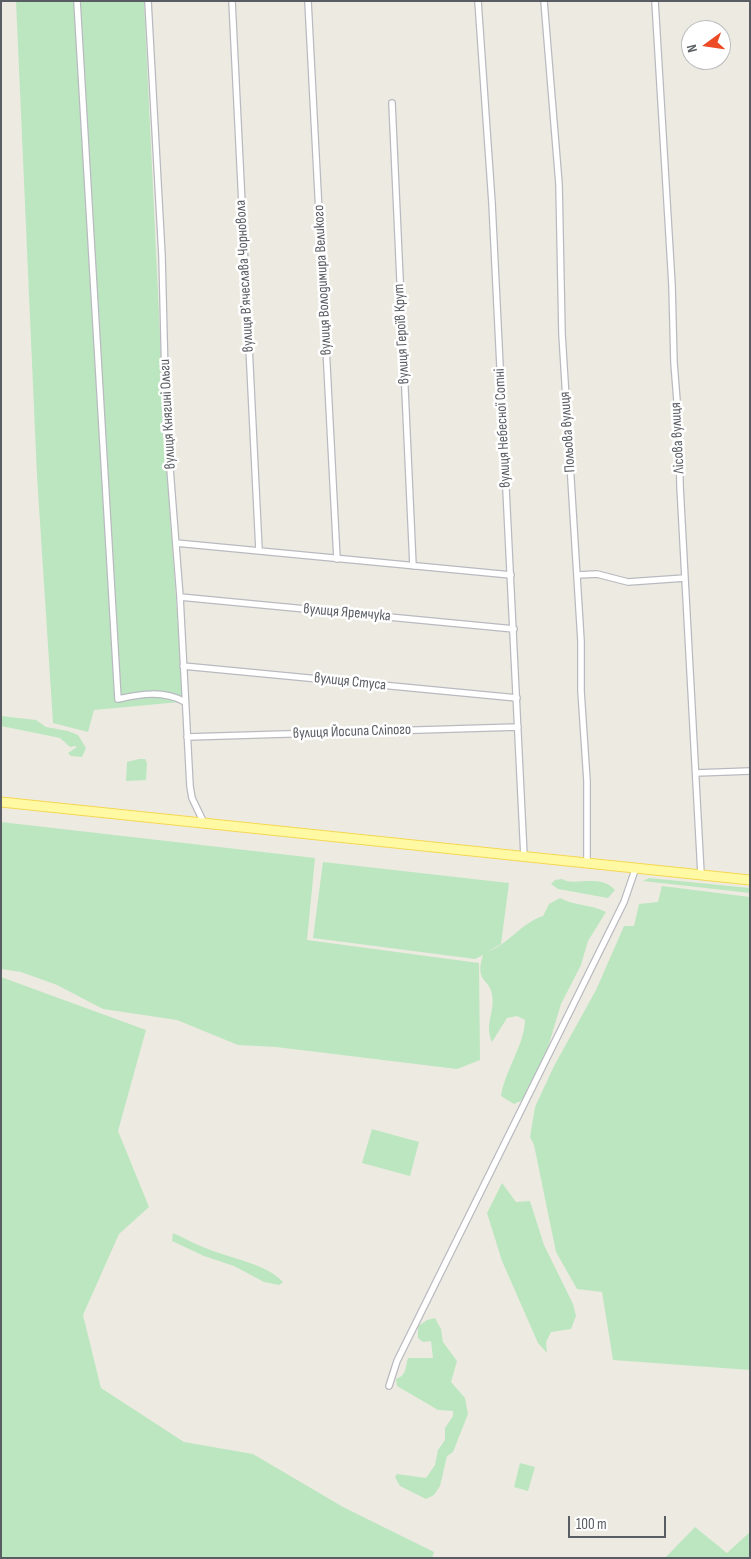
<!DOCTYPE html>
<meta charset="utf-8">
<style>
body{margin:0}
#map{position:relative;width:751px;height:1559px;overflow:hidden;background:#edebe1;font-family:"Sofia Sans Condensed",sans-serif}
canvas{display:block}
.frame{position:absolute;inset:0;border:2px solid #595c62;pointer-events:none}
.north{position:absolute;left:681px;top:20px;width:50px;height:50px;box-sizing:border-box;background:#fff;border:1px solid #bdbec0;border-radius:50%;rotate:256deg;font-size:14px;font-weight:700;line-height:20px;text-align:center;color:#595c62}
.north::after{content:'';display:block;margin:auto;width:18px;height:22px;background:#ed4a26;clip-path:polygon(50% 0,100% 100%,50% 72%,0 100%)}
.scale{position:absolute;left:568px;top:1516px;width:98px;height:22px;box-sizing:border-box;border:2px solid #595c62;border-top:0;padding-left:6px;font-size:15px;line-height:18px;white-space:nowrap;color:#595c62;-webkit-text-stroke:4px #fff;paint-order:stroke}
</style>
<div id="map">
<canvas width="751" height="1559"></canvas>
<div class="frame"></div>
<div class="north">N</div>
<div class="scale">100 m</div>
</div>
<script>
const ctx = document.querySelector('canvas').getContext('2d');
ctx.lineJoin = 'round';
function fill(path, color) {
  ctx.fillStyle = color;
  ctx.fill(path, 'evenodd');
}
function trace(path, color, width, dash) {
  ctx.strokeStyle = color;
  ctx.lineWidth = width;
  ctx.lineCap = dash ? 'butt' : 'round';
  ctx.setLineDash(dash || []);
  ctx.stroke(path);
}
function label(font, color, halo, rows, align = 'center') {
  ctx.font = font + ' "Sofia Sans Condensed",sans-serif';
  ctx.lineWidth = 5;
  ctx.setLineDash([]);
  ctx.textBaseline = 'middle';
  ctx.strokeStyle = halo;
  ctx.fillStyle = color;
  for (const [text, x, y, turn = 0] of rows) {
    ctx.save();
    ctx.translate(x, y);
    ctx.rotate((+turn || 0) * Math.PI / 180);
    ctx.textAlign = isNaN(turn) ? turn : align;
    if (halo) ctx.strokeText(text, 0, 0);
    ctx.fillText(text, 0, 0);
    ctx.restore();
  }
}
fill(new Path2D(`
 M16 1H144L166 459 183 696 180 702 94 710 88 732 53 723 37 476Z
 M1 716 36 720 46 727 68 731 78 735 86 748 82 757 71 756 68 753 77 747 75 746 70 747 60 738 1 726Z
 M139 759H145L147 763 146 780 126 781 127 762Z
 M1 822 315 858 307 940 479 963 480 1060 457 1069 276 1047 238 1045 177 1020 103 1009 57 985 21 972 1 969Z
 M323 862 509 883 501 944 487 952C509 944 521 923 543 916L549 904 560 898C574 906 591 904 606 912L588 941 581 965 561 1004 545 1057 523 1100 514 1104 501 1096C505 1070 524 1046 525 1020L517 1016 507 1018 492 1042C484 1025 495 1012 492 995 490 978 474 983 483 955L475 959 313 938Z
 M649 878 750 888V893L643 881Z
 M562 879C574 887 600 873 615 890L608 898 558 889 551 884 555 880Z
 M662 886 750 897V1370L613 1360 602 1292 577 1289 556 1252 534 1145 530 1137 535 1107 554 1066 596 990 624 926H634L639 904 658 902Z
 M1 977 146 1030 118 1131 149 1207 119 1234 83 1315 101 1388 184 1442 253 1454 343 1507 434 1552 432 1558H1Z
 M372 1129 419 1142 410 1176 362 1163Z
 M502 1183 516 1202 530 1201 544 1245 573 1304 576 1316 571 1329 551 1332 546 1342 547 1353 538 1343 502 1261 487 1213Z
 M173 1233C185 1238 196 1245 208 1249 230 1258 267 1264 283 1282L279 1285 264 1282 234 1266 204 1256 172 1241Z
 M435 1318 441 1329 443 1342 457 1361 451 1382 465 1398 468 1414 453 1452 447 1456 440 1486 434 1495 426 1499 400 1486 395 1477 397 1474 426 1478 435 1465 438 1450 445 1440V1428L453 1416V1411L438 1410 397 1386 396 1379C407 1375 405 1368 408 1358H433L431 1341 423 1342 418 1338V1326L427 1320Z
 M520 1463 535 1467 528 1491 514 1487Z
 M695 1527 727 1553 750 1532V1558H665Z`), '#bce6c0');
const minor = new Path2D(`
 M77 1 118 699C141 694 163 690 185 702
 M148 1 162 256 166 417 180 597 190 786 192 798 204 823
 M232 1 259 550
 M308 1 337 559
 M478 1 492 203 524 856
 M544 1 559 184 562 334 581 641V691L587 781V862
 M655 1 672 285 674 363 679 426 680 486 701 874
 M392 103 413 566
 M176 543 511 575
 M578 575 597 574 628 582 685 578
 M180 597 514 629
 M183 666 517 698
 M187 737 518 727
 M696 773 750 771
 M389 1386 397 1361 624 902 636 867`);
const primary = new Path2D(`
 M1 802 750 880`);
trace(minor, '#b9bac0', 8);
trace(primary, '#f5d752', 11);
trace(minor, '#fff', 5.5);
trace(primary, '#fff9a4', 9);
label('15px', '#595c62', '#fff', [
 ["вулиця Вʼячеслава Чорновола",245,276,-93],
 ["вулиця Володимира Великого",323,280,-93],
 ["вулиця Героїв Крут",402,334,-93],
 ["вулиця Княгині Ольги",168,414,-93],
 ["вулиця Небесної Сотні",503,428,-93],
 ["Польова вулиця",568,432,-94],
 ["Лісова вулиця",678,438,-93],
 ["вулиця Яремчука",347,613,5],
 ["вулиця Стуса",350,682,6],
 ["вулиця Йосипа Сліпого",352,732,-2]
]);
</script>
